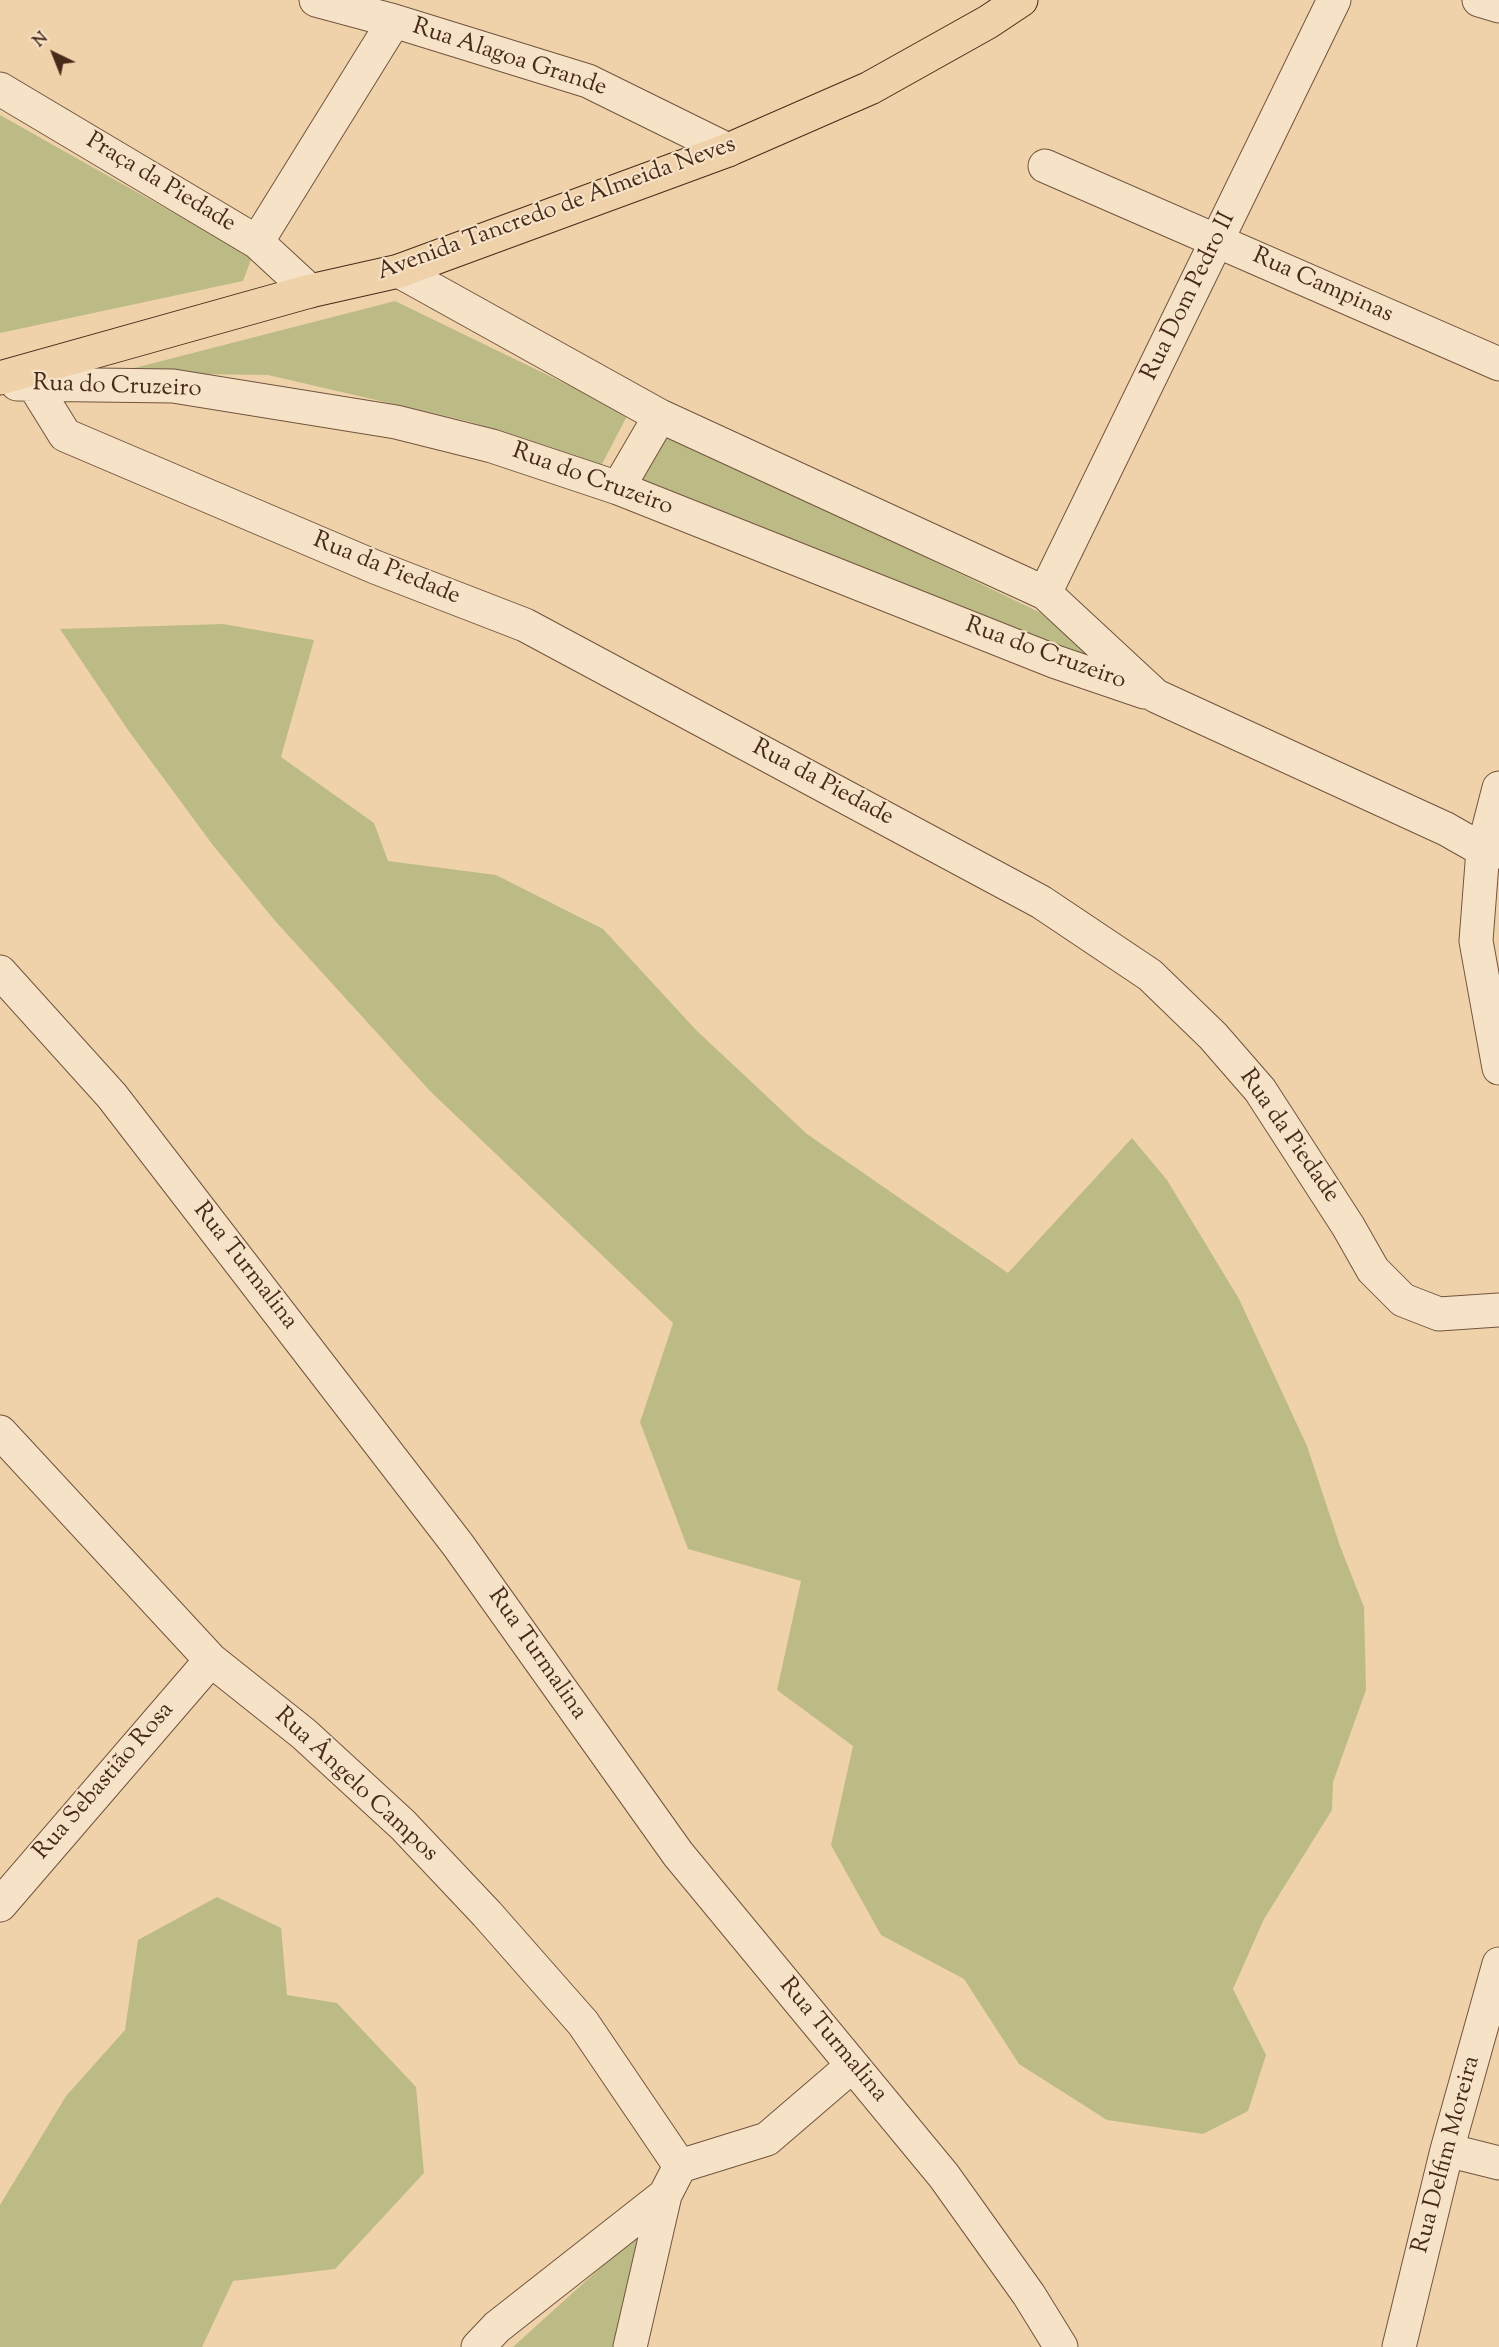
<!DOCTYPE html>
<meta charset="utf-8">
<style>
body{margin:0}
#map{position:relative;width:1499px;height:2347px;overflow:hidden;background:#efd2a9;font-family:"Sorts Mill Goudy",serif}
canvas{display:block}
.north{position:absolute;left:24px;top:24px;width:60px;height:60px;-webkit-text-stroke:4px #f5e2c7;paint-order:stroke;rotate:317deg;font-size:16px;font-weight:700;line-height:24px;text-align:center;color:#482a1a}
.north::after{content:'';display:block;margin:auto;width:21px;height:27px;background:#482a1a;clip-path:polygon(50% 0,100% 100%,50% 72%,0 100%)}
</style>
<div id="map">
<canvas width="1499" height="2347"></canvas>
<div class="north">N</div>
</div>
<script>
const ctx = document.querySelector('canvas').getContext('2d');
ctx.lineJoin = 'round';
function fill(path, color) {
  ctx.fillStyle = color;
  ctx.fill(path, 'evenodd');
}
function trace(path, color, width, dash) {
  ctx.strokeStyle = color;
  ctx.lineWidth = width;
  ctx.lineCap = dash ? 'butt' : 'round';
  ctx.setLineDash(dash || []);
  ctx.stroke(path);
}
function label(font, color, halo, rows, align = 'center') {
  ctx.font = font + ' "Sorts Mill Goudy",serif';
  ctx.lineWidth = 4.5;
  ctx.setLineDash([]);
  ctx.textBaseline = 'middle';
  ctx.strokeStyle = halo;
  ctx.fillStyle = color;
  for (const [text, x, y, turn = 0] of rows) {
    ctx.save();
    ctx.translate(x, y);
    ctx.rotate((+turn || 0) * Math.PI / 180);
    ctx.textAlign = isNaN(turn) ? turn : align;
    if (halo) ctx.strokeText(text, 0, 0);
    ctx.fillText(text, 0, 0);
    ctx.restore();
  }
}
fill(new Path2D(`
 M0 115 252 257 243 281 0 333Z
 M395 301 628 414 601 466 471 422 268 375 115 373Z
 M668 433 1039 612 1105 665 641 480Z
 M223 624 314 640 281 757 374 823 388 861 496 875 603 929 696 1030 807 1134 1008 1273 1132 1138 1167 1180 1239 1299 1307 1446 1340 1546 1364 1607 1366 1690 1333 1782 1332 1810 1264 1919 1233 1989 1266 2055 1248 2111 1203 2134 1107 2120 1019 2064 964 1979 881 1935 831 1845 853 1746 777 1690 801 1581 688 1549 640 1422 673 1323 430 1091 276 922 212 844 128 730 60 629Z
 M217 1897 281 1928 287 1995 337 2003 416 2087 424 2173 335 2269 233 2281 202 2347H0V2205L66 2096 125 2030 138 1940Z
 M641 2231 614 2347H513Z`), '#bcbb86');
const minor = new Path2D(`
 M316 0 394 21 588 81 728 150
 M1479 0 1499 6
 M0 89 257 242 310 291
 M1045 166 1499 364
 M257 242 394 21
 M399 271 660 416 1045 593 1156 696 1446 829 1483 850 1499 852
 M17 384 173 386 396 422 492 446 618 488 1056 662 1144 692
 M34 385 65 435 375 567 525 625 1041 902 1150 975 1213 1036 1260 1090 1348 1226 1373 1270 1403 1300 1439 1314 1499 1310
 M618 488 660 416
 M1045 593 1334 0
 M1499 788 1483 850 1476 941 1499 1068
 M0 972 112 1096 458 1545 678 1854 944 2176 1029 2295 1061 2347
 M0 1432 211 1660 304 1734 403 1825 487 1914 583 2023 680 2166
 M0 1905 211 1660
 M1447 2150 1499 2163
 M680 2166 767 2139 852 2066
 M478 2347 497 2327 665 2195 680 2166
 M630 2347 665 2195
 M1399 2347 1447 2150 1499 1964`);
const major = new Path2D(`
 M0 378 310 291 399 271 728 150 870 88 988 22 1021 0`);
trace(minor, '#72543e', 35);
trace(major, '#482a1a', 35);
trace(minor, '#f5e2c7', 33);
trace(major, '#efd2a9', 33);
label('24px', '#482a1a', '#f5e2c7', [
 ["Rua Alagoa Grande",509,59,18],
 ["Praça da Piedade",160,184,31],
 ["Avenida Tancredo de Almeida Neves",557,210,-20],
 ["Rua Campinas",1322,287,24],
 ["Rua Dom Pedro II",1190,297,-64],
 ["Rua do Cruzeiro",117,388,2],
 ["Rua do Cruzeiro",592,481,20],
 ["Rua da Piedade",386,570,22],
 ["Rua do Cruzeiro",1045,655,20],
 ["Rua da Piedade",822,784,28],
 ["Rua da Piedade",1288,1137,55],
 ["Rua Turmalina",244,1267,52],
 ["Rua Turmalina",536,1655,55],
 ["Rua Sebastião Rosa",105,1782,-49],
 ["Rua Ângelo Campos",355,1786,43],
 ["Rua Turmalina",832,2041,50],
 ["Rua Delfim Moreira",1448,2155,-75]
]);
</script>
